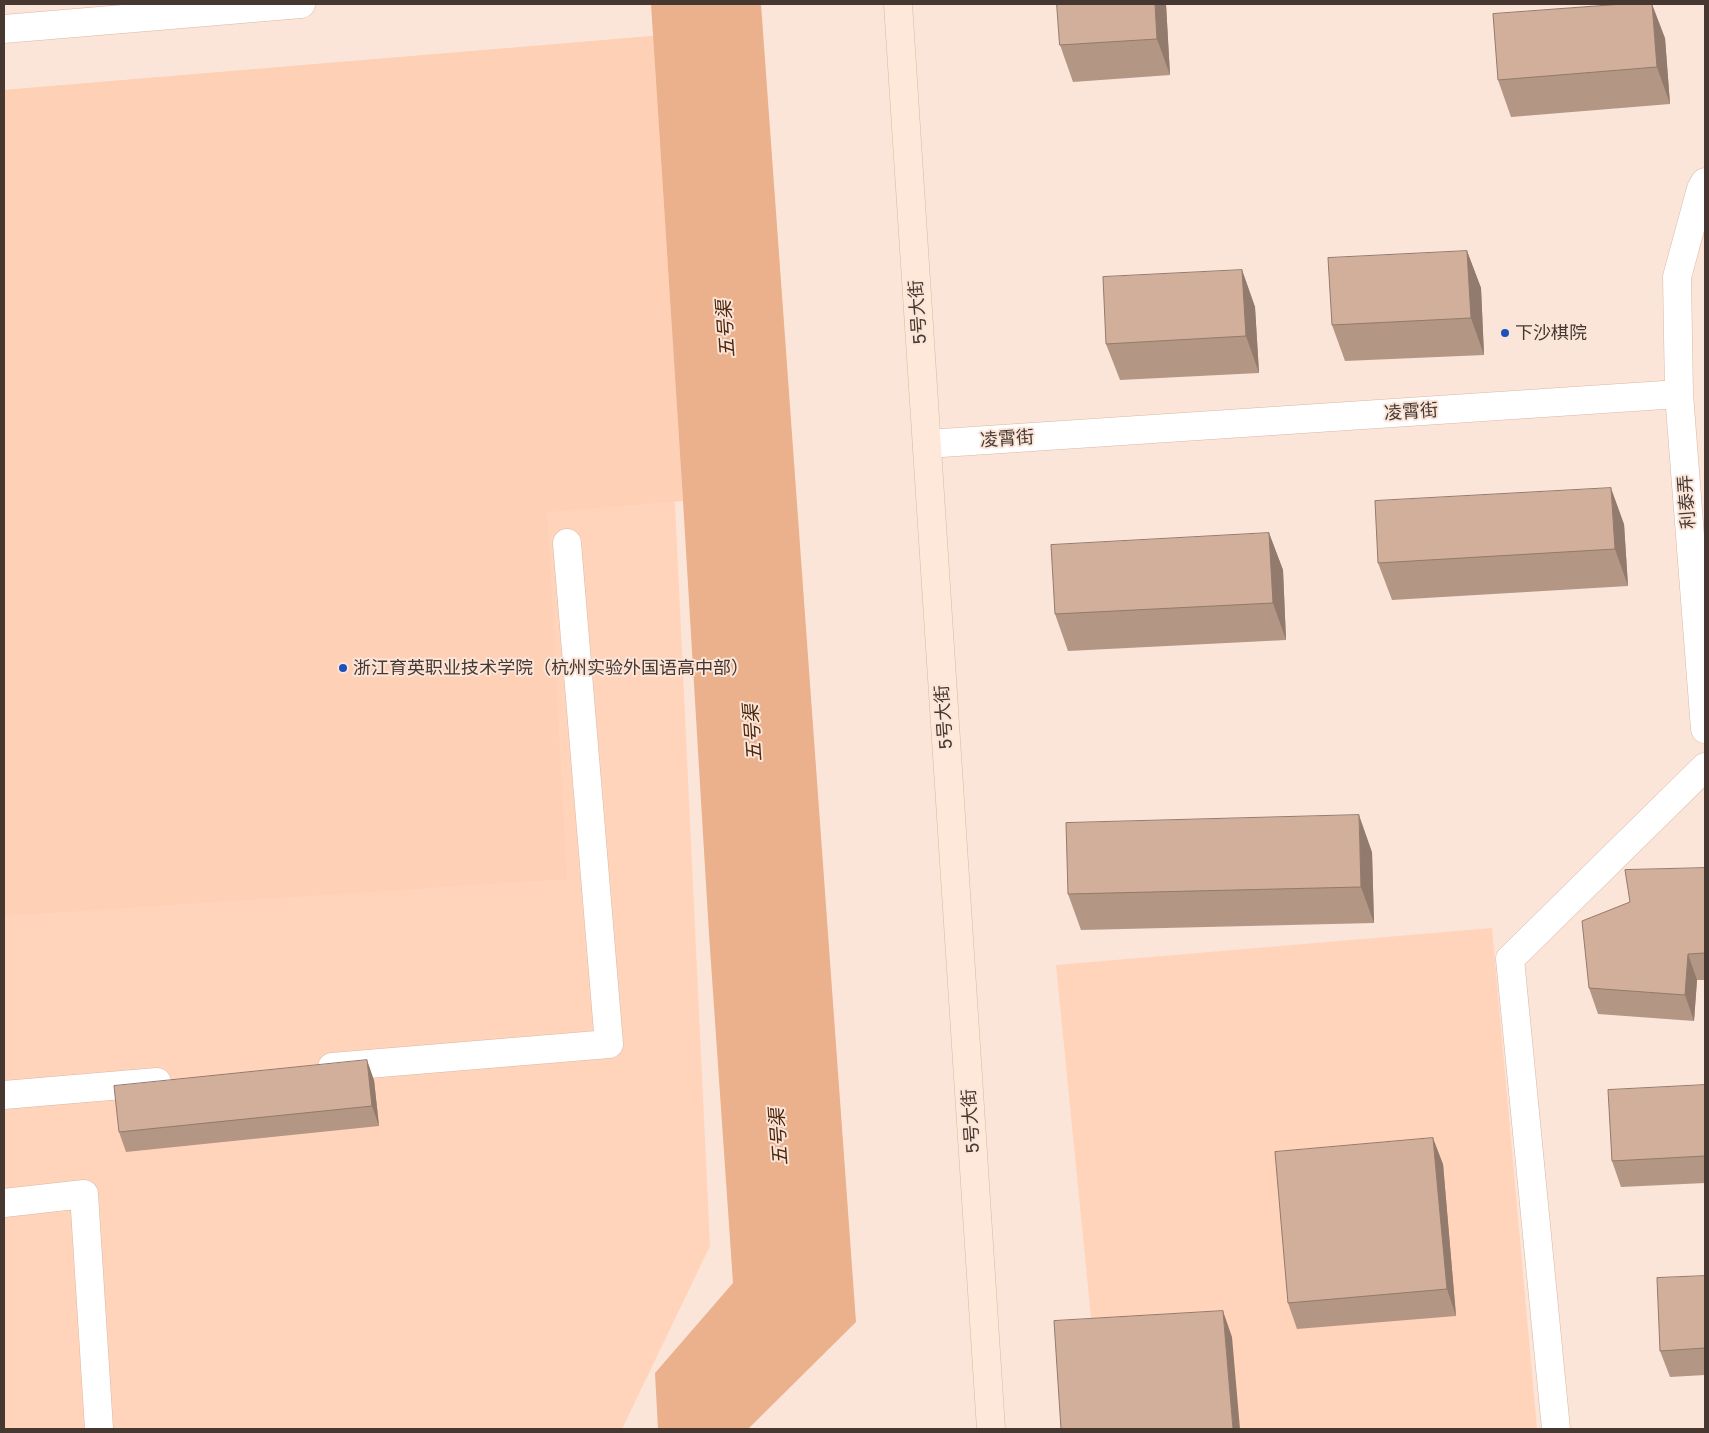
<!DOCTYPE html>
<meta charset="utf-8">
<style>
body{margin:0}
#map{position:relative;width:1709px;height:1433px;overflow:hidden;background:#fbe5d9;font-family:"Golos Text",sans-serif}
canvas{display:block}
.frame{position:absolute;inset:0;border:5px solid #463830;pointer-events:none}
</style>
<div id="map">
<canvas width="1709" height="1433"></canvas>
<div class="frame"></div>
</div>
<script>
const ctx = document.querySelector('canvas').getContext('2d');
ctx.lineJoin = 'round';
function fill(path, color) {
  ctx.fillStyle = color;
  ctx.fill(path, 'evenodd');
}
function trace(path, color, width, dash) {
  ctx.strokeStyle = color;
  ctx.lineWidth = width;
  ctx.lineCap = dash ? 'butt' : 'round';
  ctx.setLineDash(dash || []);
  ctx.stroke(path);
}
function label(font, color, halo, rows, align = 'center') {
  ctx.font = font + ' "Golos Text","Noto Sans SC",sans-serif';
  ctx.lineWidth = 4;
  ctx.setLineDash([]);
  ctx.textBaseline = 'middle';
  ctx.strokeStyle = halo;
  ctx.fillStyle = color;
  for (const [text, x, y, turn = 0] of rows) {
    ctx.save();
    ctx.translate(x, y);
    ctx.rotate((+turn || 0) * Math.PI / 180);
    ctx.textAlign = isNaN(turn) ? turn : align;
    if (halo) ctx.strokeText(text, 0, 0);
    ctx.fillText(text, 0, 0);
    ctx.restore();
  }
}
fill(new Path2D(`
 M653 36 710 1246 622 1429H4V90Z
 M1492 928 1537 1429H1142L1093 1338 1056 965Z`), '#ffd4bb');
fill(new Path2D(`
 M653 36 683 501 547 512 567 879 4 916V90Z`), '#fed0b5');
fill(new Path2D(`
 M651 4H761L856 1322 748 1429H658L655 1373 733 1283 709 934 683 501Z`), '#ebb08c');
const minor = new Path2D(`
 M4 29 301 4
 M1705 182 1701 189 1677 277 1679 394 1705 729
 M927 444 1679 394
 M332 1067 609 1044 567 543
 M4 1095 157 1082
 M4 1203 84 1194 99 1429
 M1556 1429 1510 959 1705 767`);
const secondary = new Path2D(`
 M898 4 991 1429`);
trace(minor, '#dab7a3', 29);
trace(secondary, '#dab7a3', 29);
trace(minor, '#fff', 28);
trace(secondary, '#fee8da', 28);
fill(new Path2D(`
 M1057 4H1166L1170 75 1073 82 1060 45Z
 M1665 38 1670 104 1511 117 1498 80Z
 M1467 251 1481 288 1484 355 1345 361 1332 325Z
 M1242 270 1255 307 1259 373 1120 380 1106 344Z
 M1624 524 1628 586 1392 600 1378 563Z
 M1269 533 1283 570 1286 640 1068 651 1055 614Z
 M1372 852 1374 923 1081 930 1068 894Z
 M1705 868V980H1697L1694 1021 1598 1014 1589 988 1630 902Z
 M374 1080 379 1126 126 1152 119 1132Z
 M1705 1085V1183L1621 1187 1612 1161Z
 M1443 1164 1456 1316 1297 1329 1288 1303Z
 M1705 1276V1375L1670 1377 1660 1351Z`), '#b49685');
fill(new Path2D(`
 M1155 4H1166L1170 75 1157 39Z
 M1652 4 1665 38 1670 104 1657 67Z
 M1467 251 1481 288 1484 355 1471 318Z
 M1242 270 1255 307 1259 373 1246 336Z
 M1611 488 1624 524 1628 586 1615 549Z
 M1269 533 1283 570 1286 640 1273 603Z
 M1359 815 1372 852 1374 923 1361 887Z
 M1688 954 1697 980 1694 1021 1685 995Z
 M367 1060 374 1080 379 1126 372 1106Z
 M1433 1138 1443 1164 1456 1316 1447 1289Z
 M1223 1311 1232 1337 1240 1429H1233Z`), '#927a6c');
const building = new Path2D(`
 M1057 4H1155L1157 39 1060 45Z
 M1623 4H1652L1657 67 1498 80 1493 14Z
 M1467 251 1471 318 1332 325 1328 258Z
 M1242 270 1246 336 1106 344 1103 277Z
 M1611 488 1615 549 1378 563 1375 501Z
 M1269 533 1273 603 1055 614 1051 545Z
 M1359 815 1361 887 1068 894 1066 823Z
 M1705 868V953L1688 954 1685 995 1589 988 1582 921 1630 902 1625 870Z
 M367 1060 372 1106 119 1132 114 1086Z
 M1705 1085V1156L1612 1161 1608 1090Z
 M1433 1138 1447 1289 1288 1303 1275 1152Z
 M1705 1276V1348L1660 1351 1657 1278Z
 M1223 1311 1233 1429H1061L1054 1321Z`);
fill(building, '#d1af9b');
trace(building, '#927a6c', 1);
for (const [x, y, r, color] of [
 [1505,333,5,"#1d50bd"],
 [343,668,5,"#1d50bd"]
]) {
  const dot = new Path2D();
  dot.arc(x, y, r, 0, 2 * Math.PI);
  ctx.fillStyle = color;
  ctx.fill(dot);
  trace(dot, '#fbe5d9', 2);
}
label('18px', '#463830', '#fbe5d9', [
 ["5号大街",918,312,-94],
 ["凌霄街",1411,412,-4],
 ["凌霄街",1007,439,-4],
 ["利泰弄",1687,502,-94],
 ["5号大街",944,717,-94],
 ["5号大街",971,1121,-94]
]);
label('18px', '#463830', '#fbe5d9', [
 ["下沙棋院",1515,333],
 ["浙江育英职业技术学院（杭州实验外国语高中部）",353,668]
], 'left');
label('italic 19px', '#4d280d', '#fbe5d9', [
 ["五号渠",726,329,-94],
 ["五号渠",753,733,-94],
 ["五号渠",779,1137,-94]
]);
</script>
